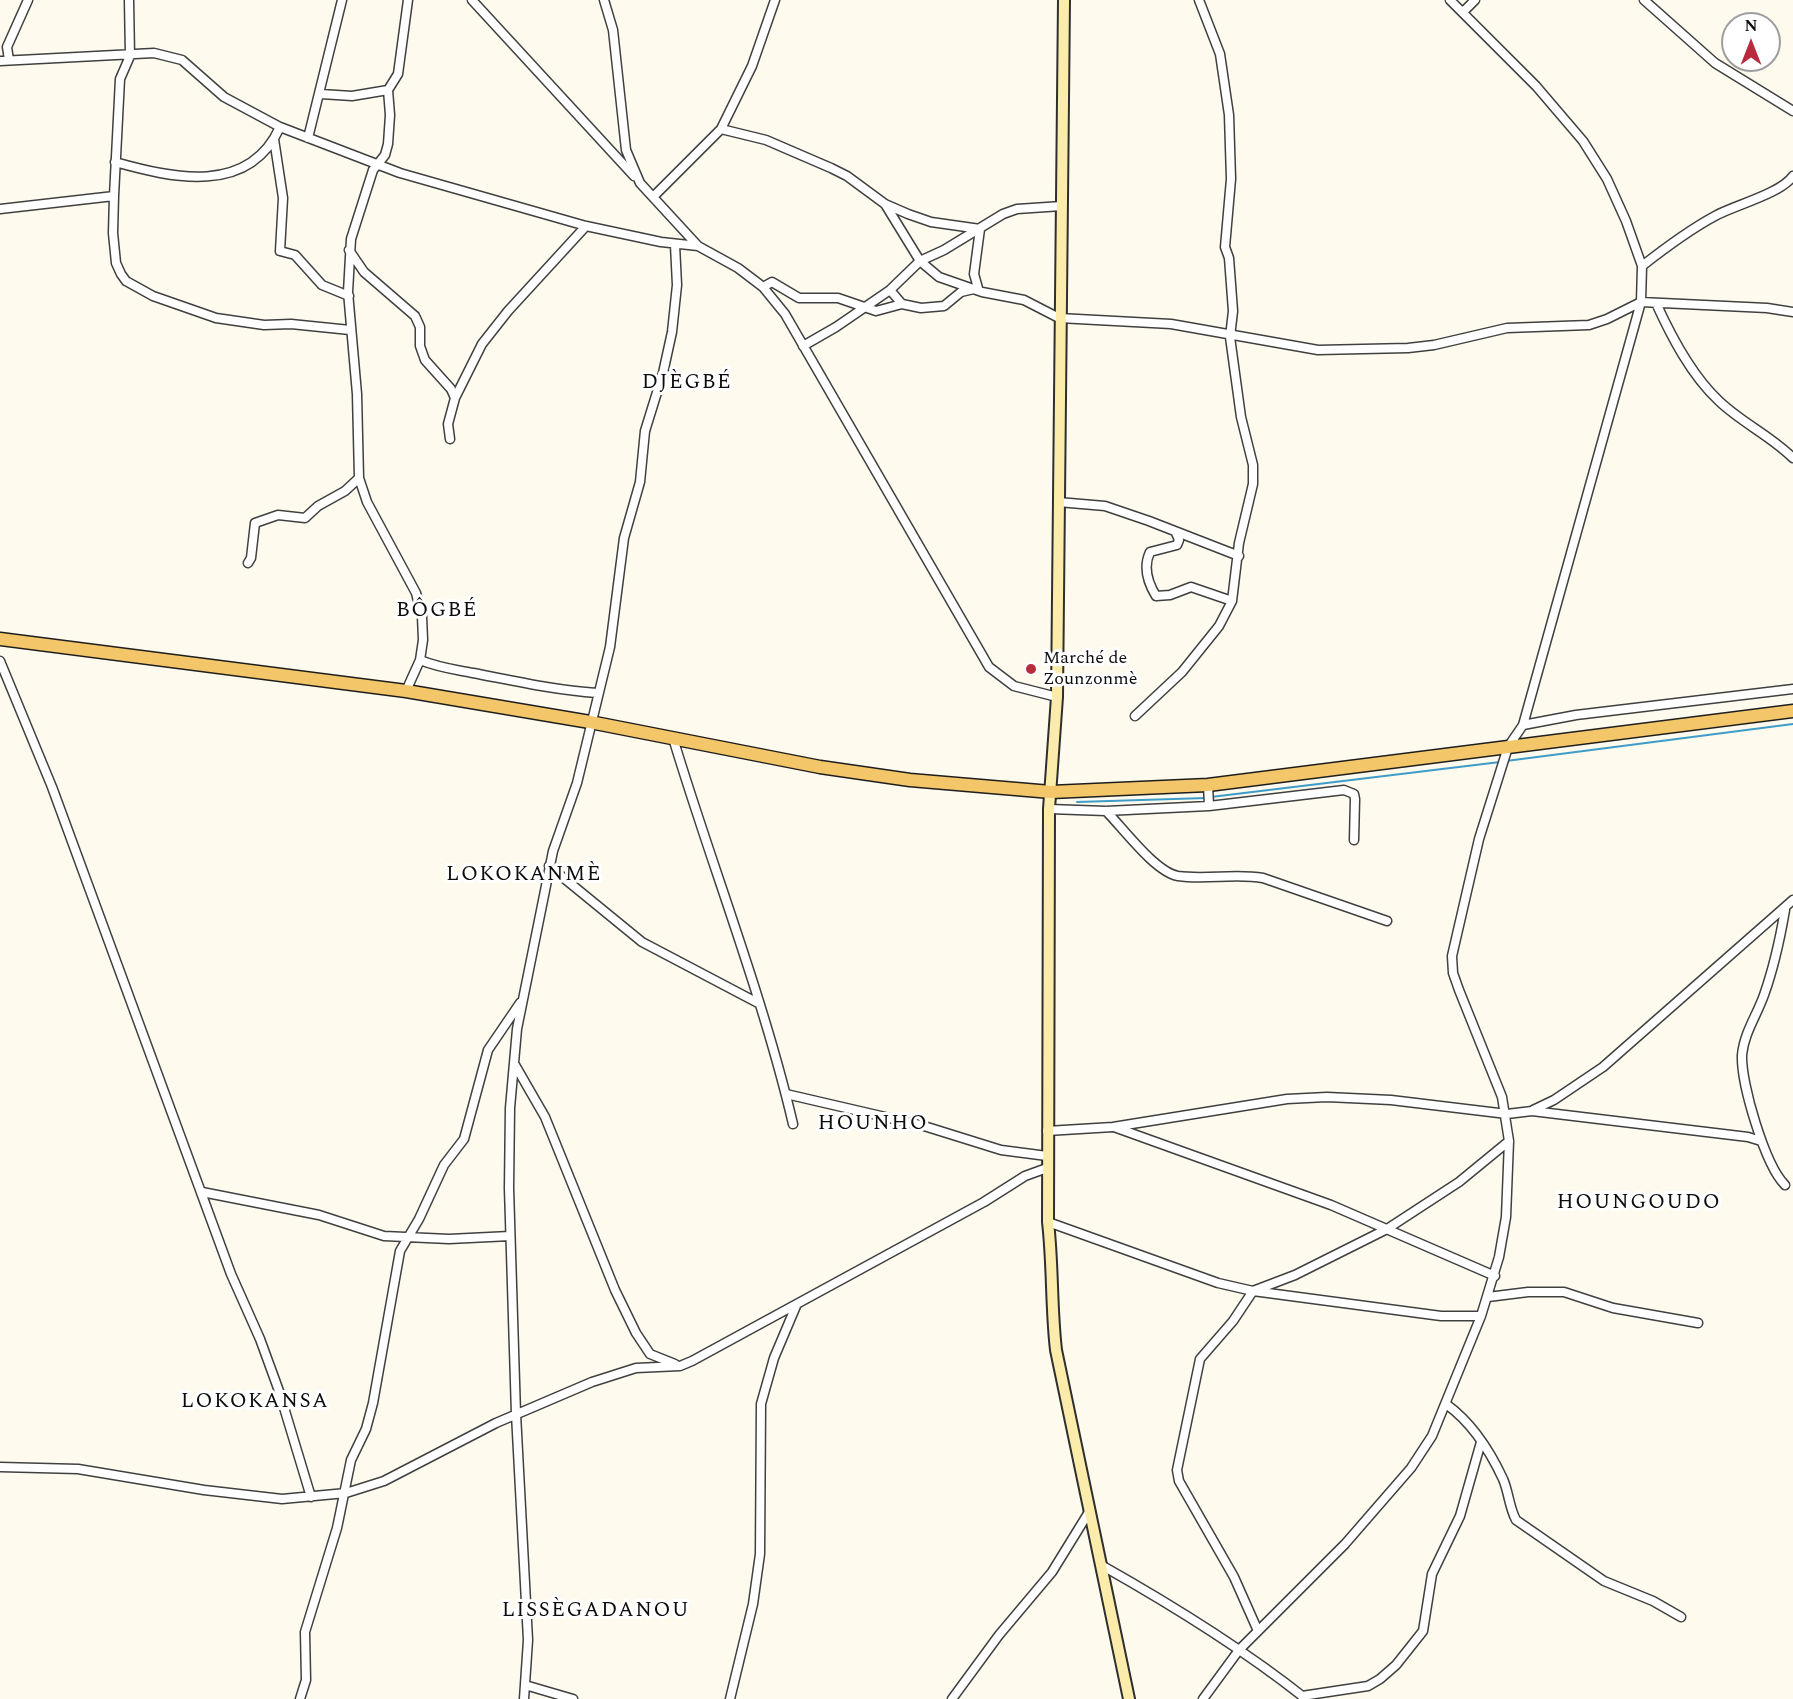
<!DOCTYPE html>
<meta charset="utf-8">
<style>
body{margin:0}
#map{position:relative;width:1793px;height:1699px;overflow:hidden;background:#fefaee;font-family:Spectral,serif}
canvas{display:block}
.north{position:absolute;left:1721px;top:12px;width:60px;height:60px;box-sizing:border-box;background:#fff;border:2px solid #9e9e9e;border-radius:50%;rotate:0deg;font-size:16px;font-weight:700;line-height:24px;text-align:center;color:#0d0d0d}
.north::after{content:'';display:block;margin:auto;width:21px;height:27px;background:#b72b3d;clip-path:polygon(50% 0,100% 100%,50% 72%,0 100%)}
</style>
<div id="map">
<canvas width="1793" height="1699"></canvas>
<div class="north">N</div>
</div>
<script>
const ctx = document.querySelector('canvas').getContext('2d');
ctx.lineJoin = 'round';
function trace(path, color, width, dash) {
  ctx.strokeStyle = color;
  ctx.lineWidth = width;
  ctx.lineCap = dash ? 'butt' : 'round';
  ctx.setLineDash(dash || []);
  ctx.stroke(path);
}
function label(font, color, halo, rows, align = 'center') {
  ctx.font = font + ' Spectral,serif';
  ctx.lineWidth = 6;
  ctx.setLineDash([]);
  ctx.textBaseline = 'middle';
  ctx.strokeStyle = halo;
  ctx.fillStyle = color;
  for (const [text, x, y, turn = 0] of rows) {
    ctx.save();
    ctx.translate(x, y);
    ctx.rotate((+turn || 0) * Math.PI / 180);
    ctx.textAlign = isNaN(turn) ? turn : align;
    if (halo) ctx.strokeText(text, 0, 0);
    ctx.fillText(text, 0, 0);
    ctx.restore();
  }
}
trace(new Path2D(`
 M1506 761 1793 724
 M1211 797 1500 762
 M1077 802 1206 798`), '#3e9cc8', 2);
const street = new Path2D(`
 M129 0 130 56 120 79 114 196 113 233 116 263 121 274 126 281 153 296 216 318 264 325 291 324 350 330
 M472 0 634 176
 M604 0 613 30 626 150 640 183 698 246 738 268 763 287 785 314 989 667 1014 686 1057 697
 M1644 0 1715 63 1793 111
 M1464 11 1475 0
 M9 60 7 47 28 0
 M0 61 154 53 182 60 224 97 280 127 400 173 586 226 661 242 698 246
 M388 90 390 115 388 144 385 155 373 170 351 239 348 292 357 394 359 478 367 502 416 593 422 616 423 640 420 660 406 691
 M321 94 352 96 388 90 398 74 408 0
 M721 129 766 140 831 168 847 176 885 204 908 214 931 222 980 229 974 274 978 288 961 292 944 306 921 308 902 304 876 311 838 298H799L772 282 763 287
 M308 138 342 0
 M274 139 283 198 280 251 295 255 322 285 349 296
 M115 162C172 178 249 196 280 127
 M653 197 721 129 752 66 775 0
 M885 204 920 261 939 277 982 292 1024 300 1059 318 1171 324 1318 350 1408 348 1434 345 1507 328 1589 325 1607 319 1641 302 1767 308 1793 312
 M0 209 114 196
 M349 250 364 272 415 316 420 327V346L425 360 451 389 455 398 448 424 450 439
 M1642 266C1665 248 1689 230 1715 216 1735 205 1780 194 1793 176
 M890 290 902 304
 M1656 303C1671 336 1691 375 1719 401 1742 423 1771 436 1793 458
 M803 346 836 327 890 290 920 261 944 250 1003 214 1017 209 1062 206
 M455 398 482 344 508 311 586 226
 M1058 502 1105 506 1149 521 1239 556
 M1176 533 1179 540 1177 545 1150 552C1143 567 1148 583 1156 596L1170 595 1191 587 1232 601
 M248 563 251 558 255 523 278 515 305 518 318 506 345 491 359 478
 M420 660C440 668 453 669 473 673 515 681 554 690 597 693
 M0 661 52 787 231 1274 260 1339 279 1391 311 1497
 M1135 716 1182 672 1219 626 1232 601 1239 543 1253 484V465L1241 417 1230 337 1233 311 1229 258 1225 247 1231 179 1229 115 1220 54 1199 0
 M1523 725 1576 715 1793 689
 M673 738C712 867 762 993 793 1124
 M1208 785 1209 806
 M1049 809 1106 811 1209 806 1344 790 1354 794 1355 799 1354 840
 M1106 811C1123 828 1155 872 1178 876 1206 880 1235 873 1263 878L1387 921
 M549 866 642 942 758 1003
 M1785 910C1780 939 1774 967 1764 995 1757 1015 1744 1033 1742 1055 1741 1084 1765 1165 1785 1185
 M515 1065 545 1117 615 1290 636 1333 650 1354 675 1364
 M786 1094 924 1126 1001 1150 1047 1156
 M1533 1110 1554 1100 1603 1067 1793 900
 M1114 1127 1331 1205 1495 1276
 M1047 1131 1113 1127 1287 1099 1327 1097 1391 1100 1507 1114 1532 1111 1748 1137 1761 1141
 M202 1192 319 1215 384 1236 449 1239 510 1236
 M1048 1222 1218 1283 1253 1291 1441 1316H1481
 M1488 1297 1528 1292H1564L1613 1308 1698 1323
 M1446 1404C1471 1422 1490 1451 1503 1479 1509 1493 1509 1507 1516 1520L1604 1581 1653 1601 1681 1617
 M0 1467 78 1469 204 1490 282 1499 346 1493 384 1481 496 1423 592 1382 636 1368 680 1366 692 1361 984 1202 1025 1176 1047 1168
 M1101 1565C1172 1605 1242 1648 1306 1699
 M1258 1631 1234 1577 1179 1481 1177 1470 1200 1359 1233 1321 1253 1291 1295 1275 1387 1229 1459 1182 1509 1141
 M525 1685 573 1699
 M1302 1696 1368 1686 1380 1679 1396 1665 1423 1631 1432 1574 1460 1516 1481 1442
 M300 1699 306 1680 305 1632 337 1528 351 1460 366 1429 373 1403 400 1251 419 1219 444 1165 464 1139 488 1050 520 1003
 M524 1699 528 1640 516 1414 509 1188 510 1108 517 1029 553 851 577 783 610 647 624 538 640 482 645 431 663 373 672 332 677 285 675 245
 M730 1699 753 1604 760 1554 761 1404 774 1358 796 1306
 M952 1699 999 1635 1052 1572 1089 1512
 M1203 1699 1239 1650 1345 1544 1411 1468 1432 1436 1481 1316 1499 1257 1506 1217 1509 1141 1502 1097 1459 990 1453 973 1452 956 1479 839 1508 747 1523 725 1641 302 1642 266 1626 221 1607 179 1583 141 1536 86 1450 0`);
const secondary = new Path2D(`
 M1064 0 1057 697 1049 809 1048 1222C1053 1265 1051 1307 1056 1350L1129 1699`);
const primary = new Path2D(`
 M0 639 406 691 590 722 820 767 910 780 1051 792 1208 785 1793 711`);
trace(street, '#404040', 11);
trace(secondary, '#2f2f2f', 14);
trace(primary, '#1e1e1e', 15);
trace(street, '#fff', 8);
trace(secondary, '#fcecab', 10);
trace(primary, '#f3c669', 12);
for (const [x, y, r, color] of [
 [1031,669,6,"#b72b3d"]
]) {
  const dot = new Path2D();
  dot.arc(x, y, r, 0, 2 * Math.PI);
  ctx.fillStyle = color;
  ctx.fill(dot);
  trace(dot, '#fff', 2);
}
label('18px', '#0d0d0d', '#fff', [
 ["Marché de",1043,659],
 ["Zounzonmè",1043,680]
], 'left');
ctx.letterSpacing = '1.5px';
label('21px', '#0d0d0d', '#fff', [
 ["DJÈGBÉ",687,384],
 ["BÔGBÉ",437,612],
 ["LOKOKANMÈ",524,876],
 ["HOUNHO",873,1125],
 ["HOUNGOUDO",1639,1204],
 ["LOKOKANSA",255,1403],
 ["LISSÈGADANOU",596,1612]
]);
ctx.letterSpacing = '0px';
</script>
